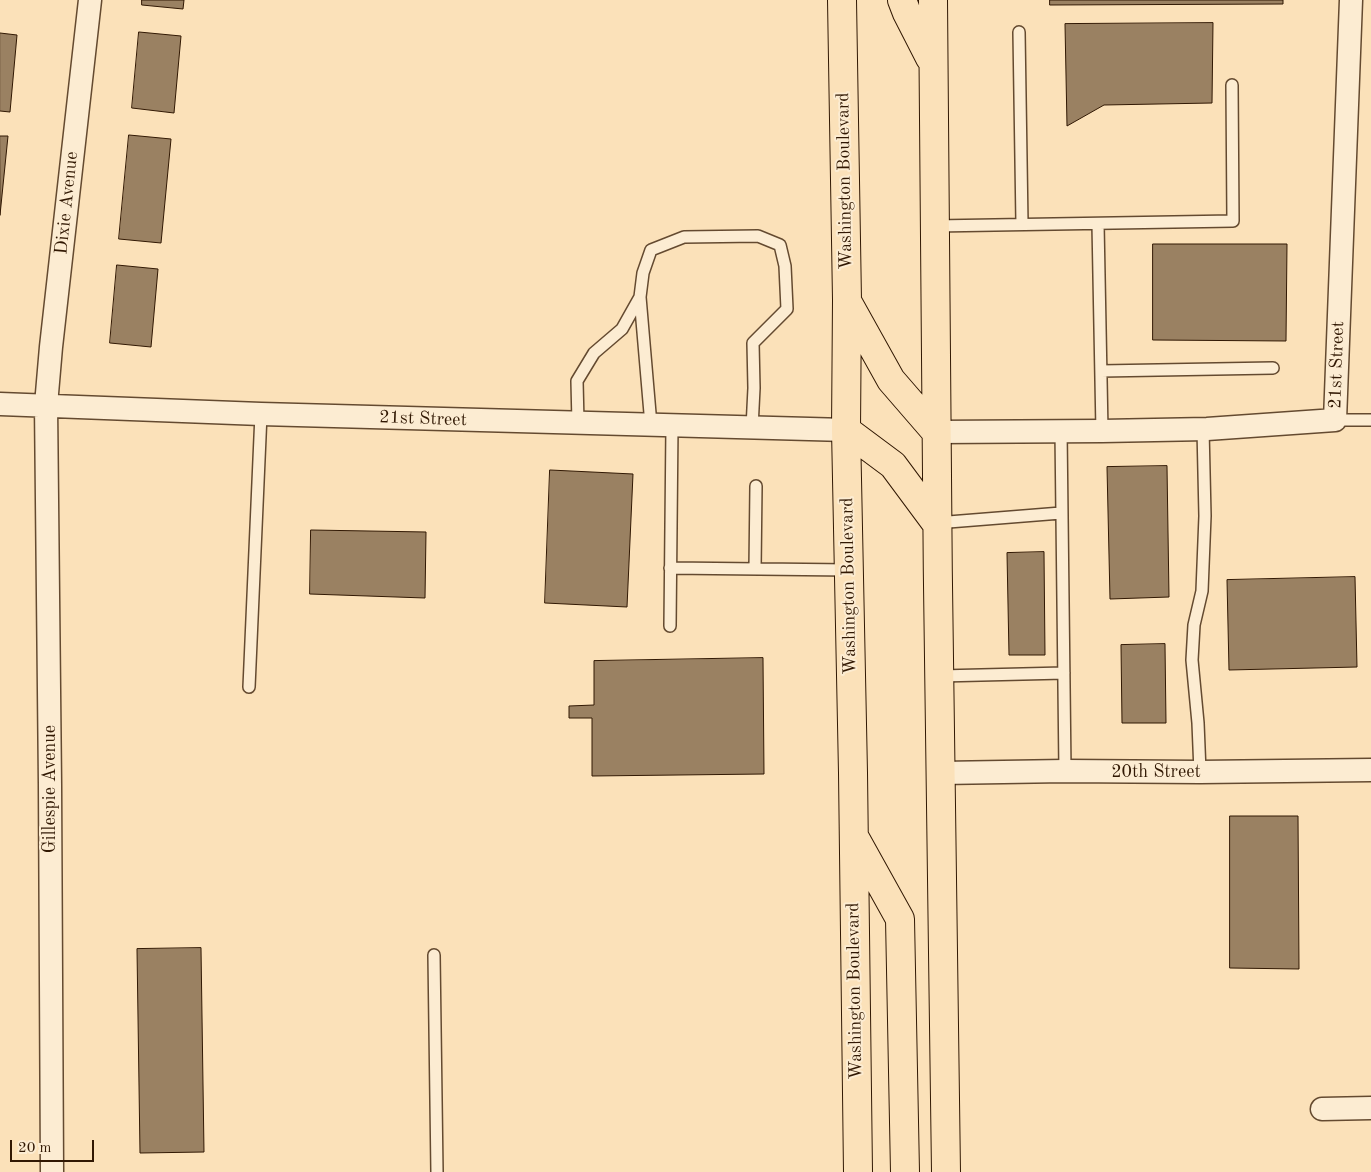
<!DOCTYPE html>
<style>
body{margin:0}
#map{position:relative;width:1371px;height:1172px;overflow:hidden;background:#fbe1b9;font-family:"Old Standard TT",serif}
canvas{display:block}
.scale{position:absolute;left:10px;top:1140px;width:84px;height:22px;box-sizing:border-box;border:2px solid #311803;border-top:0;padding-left:6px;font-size:15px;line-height:18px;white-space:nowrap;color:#311803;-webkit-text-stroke:4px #fcecd2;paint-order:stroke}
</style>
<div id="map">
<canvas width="1371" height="1172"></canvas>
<div class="scale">20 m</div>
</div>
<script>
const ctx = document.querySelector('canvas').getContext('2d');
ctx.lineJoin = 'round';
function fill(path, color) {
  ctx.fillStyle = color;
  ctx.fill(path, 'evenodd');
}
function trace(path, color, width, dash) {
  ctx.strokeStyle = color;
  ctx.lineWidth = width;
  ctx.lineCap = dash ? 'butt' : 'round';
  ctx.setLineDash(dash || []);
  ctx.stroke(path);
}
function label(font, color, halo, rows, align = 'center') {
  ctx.font = font + ' "Old Standard TT",serif';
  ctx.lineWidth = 4;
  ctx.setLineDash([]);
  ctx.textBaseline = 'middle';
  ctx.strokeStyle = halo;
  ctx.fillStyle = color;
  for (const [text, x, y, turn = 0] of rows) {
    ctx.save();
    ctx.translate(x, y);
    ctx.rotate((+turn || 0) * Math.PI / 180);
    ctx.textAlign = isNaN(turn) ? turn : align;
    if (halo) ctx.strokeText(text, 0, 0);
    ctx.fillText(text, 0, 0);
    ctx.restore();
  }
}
const building = new Path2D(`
 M142 0H184L183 9 142 5Z
 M1050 0H1283V4L1050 5Z
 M1213 23 1212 103 1104 105 1067 126 1065 24Z
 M139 32 181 36 174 113 132 108Z
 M0 33 17 35 10 112 0 111Z
 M129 135 171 139 161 243 119 239Z
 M0 136H8L0 215Z
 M1153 244H1287L1286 341 1153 340Z
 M117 265 158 269 151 347 110 343Z
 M1167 466 1169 597 1110 599 1107 467Z
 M550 470 633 474 627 607 545 603Z
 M311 530 426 532 425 598 310 594Z
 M1044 552 1045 655H1009L1007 553Z
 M1355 577 1357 667 1229 670 1227 580Z
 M1165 644 1166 723H1122L1121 645Z
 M763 658 764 774 592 776V718H569V706L594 705V661Z
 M1230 816H1298L1299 969 1230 968Z
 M201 948 204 1152 140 1153 137 949Z`);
fill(building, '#9a8162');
trace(building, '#311803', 1);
const service = new Path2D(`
 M1019 32 1022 224
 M1098 224 1102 431
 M935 226 1233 221 1232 85
 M640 297 651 425
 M1101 371 1273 368
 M1335 420H1371
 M578 423 577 381 594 353 622 329 640 297 643 273 651 250 684 237 758 236 780 245 785 266 787 309 753 343 754 388 752 428
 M1061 431 1065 771
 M936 523 1061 513
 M670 568 849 570
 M755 569 756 486
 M670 626 672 426
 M940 676 1064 673
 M249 687 261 414
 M1200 772 1198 723 1192 660 1194 625 1202 591 1205 516 1203 429
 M434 955 437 1172`);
const minor = new Path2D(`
 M0 404 261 414 846 430
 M936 432 1102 431 1207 429 1335 420 1351 0
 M941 773 1065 771 1200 772 1371 770
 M1322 1109 1371 1108
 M52 1172 50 785 46 405 51 347 90 0`);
const primary = new Path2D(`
 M842 0 847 300 846 430 853 773 858 1172
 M902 0 907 13 930 58
 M933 0C934 391 941 781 946 1172
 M847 301 891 380 936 432
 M846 430 893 465 936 523
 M855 838 900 919 905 1172`);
trace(service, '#644a30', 14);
trace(minor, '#644a30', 25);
trace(primary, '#311803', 30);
trace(service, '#fcecd2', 11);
trace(minor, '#fcecd2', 22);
trace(primary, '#fbe1b9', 28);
label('18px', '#311803', '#fcecd2', [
 ["Washington Boulevard",845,181,-91],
 ["Dixie Avenue",67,203,-84],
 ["21st Street",1337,365,-88],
 ["21st Street",423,419,2],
 ["Washington Boulevard",849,586,-91],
 ["20th Street",1156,772],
 ["Gillespie Avenue",50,789,-90],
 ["Washington Boulevard",855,991,-91]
]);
</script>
